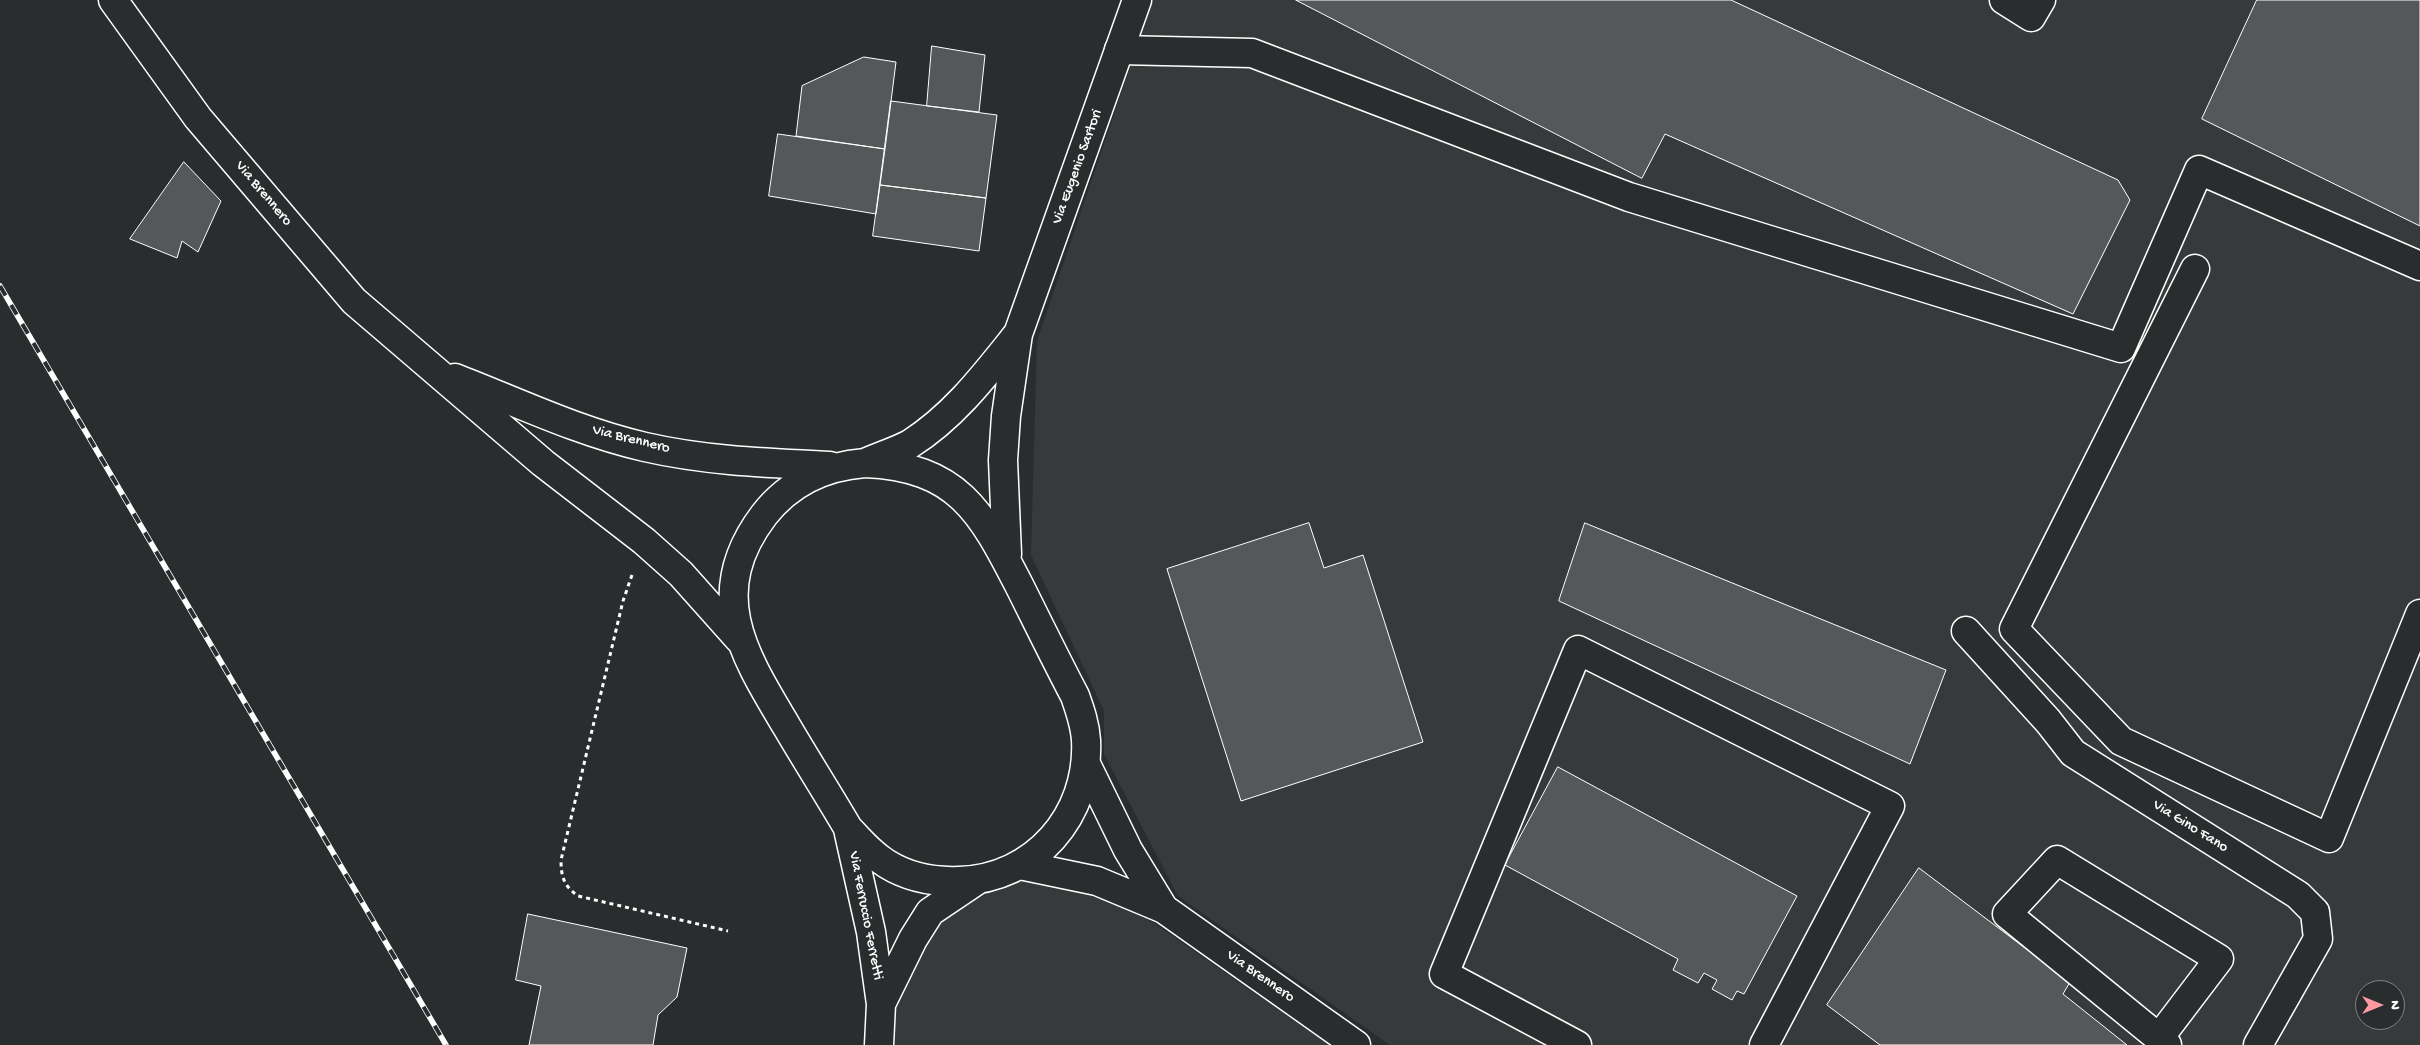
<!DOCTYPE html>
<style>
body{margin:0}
#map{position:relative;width:2420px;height:1045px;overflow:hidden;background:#2a2d2e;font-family:"Gochi Hand",sans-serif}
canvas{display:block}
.north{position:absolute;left:2355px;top:980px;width:50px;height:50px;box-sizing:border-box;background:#2a2d2e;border:1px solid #7f8182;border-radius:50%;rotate:90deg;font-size:14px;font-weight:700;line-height:20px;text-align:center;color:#fff}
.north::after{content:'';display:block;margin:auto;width:18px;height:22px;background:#ff9aa2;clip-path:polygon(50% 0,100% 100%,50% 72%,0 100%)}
</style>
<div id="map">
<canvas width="2420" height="1045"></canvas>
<div class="north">N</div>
</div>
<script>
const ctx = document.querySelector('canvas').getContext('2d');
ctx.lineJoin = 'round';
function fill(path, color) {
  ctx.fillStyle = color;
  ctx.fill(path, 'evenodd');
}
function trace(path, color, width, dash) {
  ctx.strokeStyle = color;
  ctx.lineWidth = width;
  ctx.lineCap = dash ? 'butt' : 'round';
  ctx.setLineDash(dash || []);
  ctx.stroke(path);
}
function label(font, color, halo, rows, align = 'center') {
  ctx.font = font + ' "Gochi Hand",sans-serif';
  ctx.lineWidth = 4;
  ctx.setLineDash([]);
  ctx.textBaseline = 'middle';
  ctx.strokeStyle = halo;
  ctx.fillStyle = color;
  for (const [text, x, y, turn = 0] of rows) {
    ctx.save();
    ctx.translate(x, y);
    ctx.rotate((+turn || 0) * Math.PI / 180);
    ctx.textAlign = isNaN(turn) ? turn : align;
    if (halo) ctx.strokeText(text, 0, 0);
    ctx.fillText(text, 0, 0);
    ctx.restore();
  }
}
fill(new Path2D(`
 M1153 0H2420V1045H1390L1178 896 1104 754V711L1031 555 1037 341ZM2365 990H2395V1020H2365Z
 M1015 879 1093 894 1154 923 1329 1045H890L891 1006 936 928 979 886Z`), '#373a3b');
const building = new Path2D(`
 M1296 0H1731L2118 180 2130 200 2073 314 1665 134 1642 178Z
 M2257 0H2420V226L2202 119Z
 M932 46 985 55 979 112 927 106Z
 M864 57 896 62 885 149 796 136 802 86Z
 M891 101 997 115 986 198 880 185Z
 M778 134 885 149 876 214 769 196Z
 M184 162 221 201 198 252 182 241 177 258 130 239Z
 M880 185 986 198 979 251 873 236Z
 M1309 523 1324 568 1363 555 1423 742 1241 801 1167 569Z
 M1585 523 1946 670 1910 764 1559 601Z
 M1558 767 1797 896 1744 994 1737 991 1732 1000 1712 989 1717 980 1704 973 1698 983 1673 970 1678 959 1505 865Z
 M1919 868 2070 982 2063 994 2127 1045H1880L1827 1005Z
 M528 914 687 948 677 997 658 1015 653 1045H529L541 986 516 980Z`);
fill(building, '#555758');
trace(building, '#fff', 1);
const minor = new Path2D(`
 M2004 0 2031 17 2041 0
 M1119 50 1252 53 1629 197 2121 348 2199 170 2420 266
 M2195 269 2014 629 2121 741 2329 838 2420 614
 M1966 631 2048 721 2073 753 2298 895 2315 912 2318 939 2258 1045
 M2159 1038 2219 959 2057 860 2007 914 2159 1038 2167 1045
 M1577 1045 1444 974 1578 650 1890 806 1764 1045`);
const major = new Path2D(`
 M113 0 198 118 354 301 543 463 644 541 681 574 739 639
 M455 378C517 402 579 432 645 447 706 461 768 463 830 466
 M867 462C881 456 897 451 910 444 954 416 985 375 1017 335
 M865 463C958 467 981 511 1020 587 1038 623 1056 660 1075 696 1080 710 1085 724 1086 740 1090 815 1035 879 959 881 934 882 908 877 887 864 871 854 860 841 848 828 828 794 807 761 787 727 744 655 704 594 764 515 789 483 825 466 865 463Z
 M1007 554 1003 460 1006 416 1018 334 1137 0
 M1086 764 1128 850 1164 909
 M848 829 871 932 881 1004 879 1045
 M1020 865 1097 881 1164 909 1356 1045
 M881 1004 913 939 930 912 976 881`);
trace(minor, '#fff', 31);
trace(major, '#fff', 31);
trace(new Path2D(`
 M632 575 623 601 561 860C561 877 564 886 578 896L728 931`), '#fff', 3, [4, 4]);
trace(minor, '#2a2d2e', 28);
trace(major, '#2a2d2e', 28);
const rail = new Path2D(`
 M0 286 446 1045`);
trace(rail, '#fff', 5.5);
trace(rail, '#2a2d2e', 4, [11]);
label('15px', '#fff', '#2a2d2e', [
 ["Via Eugenio Sartori",1078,167,-70],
 ["Via Brennero",263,194,50],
 ["Via Brennero",631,440,14],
 ["Via Gino Fano",2190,827,32],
 ["Via Ferruccio Ferretti",865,916,79],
 ["Via Brennero",1260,977,35]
]);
</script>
